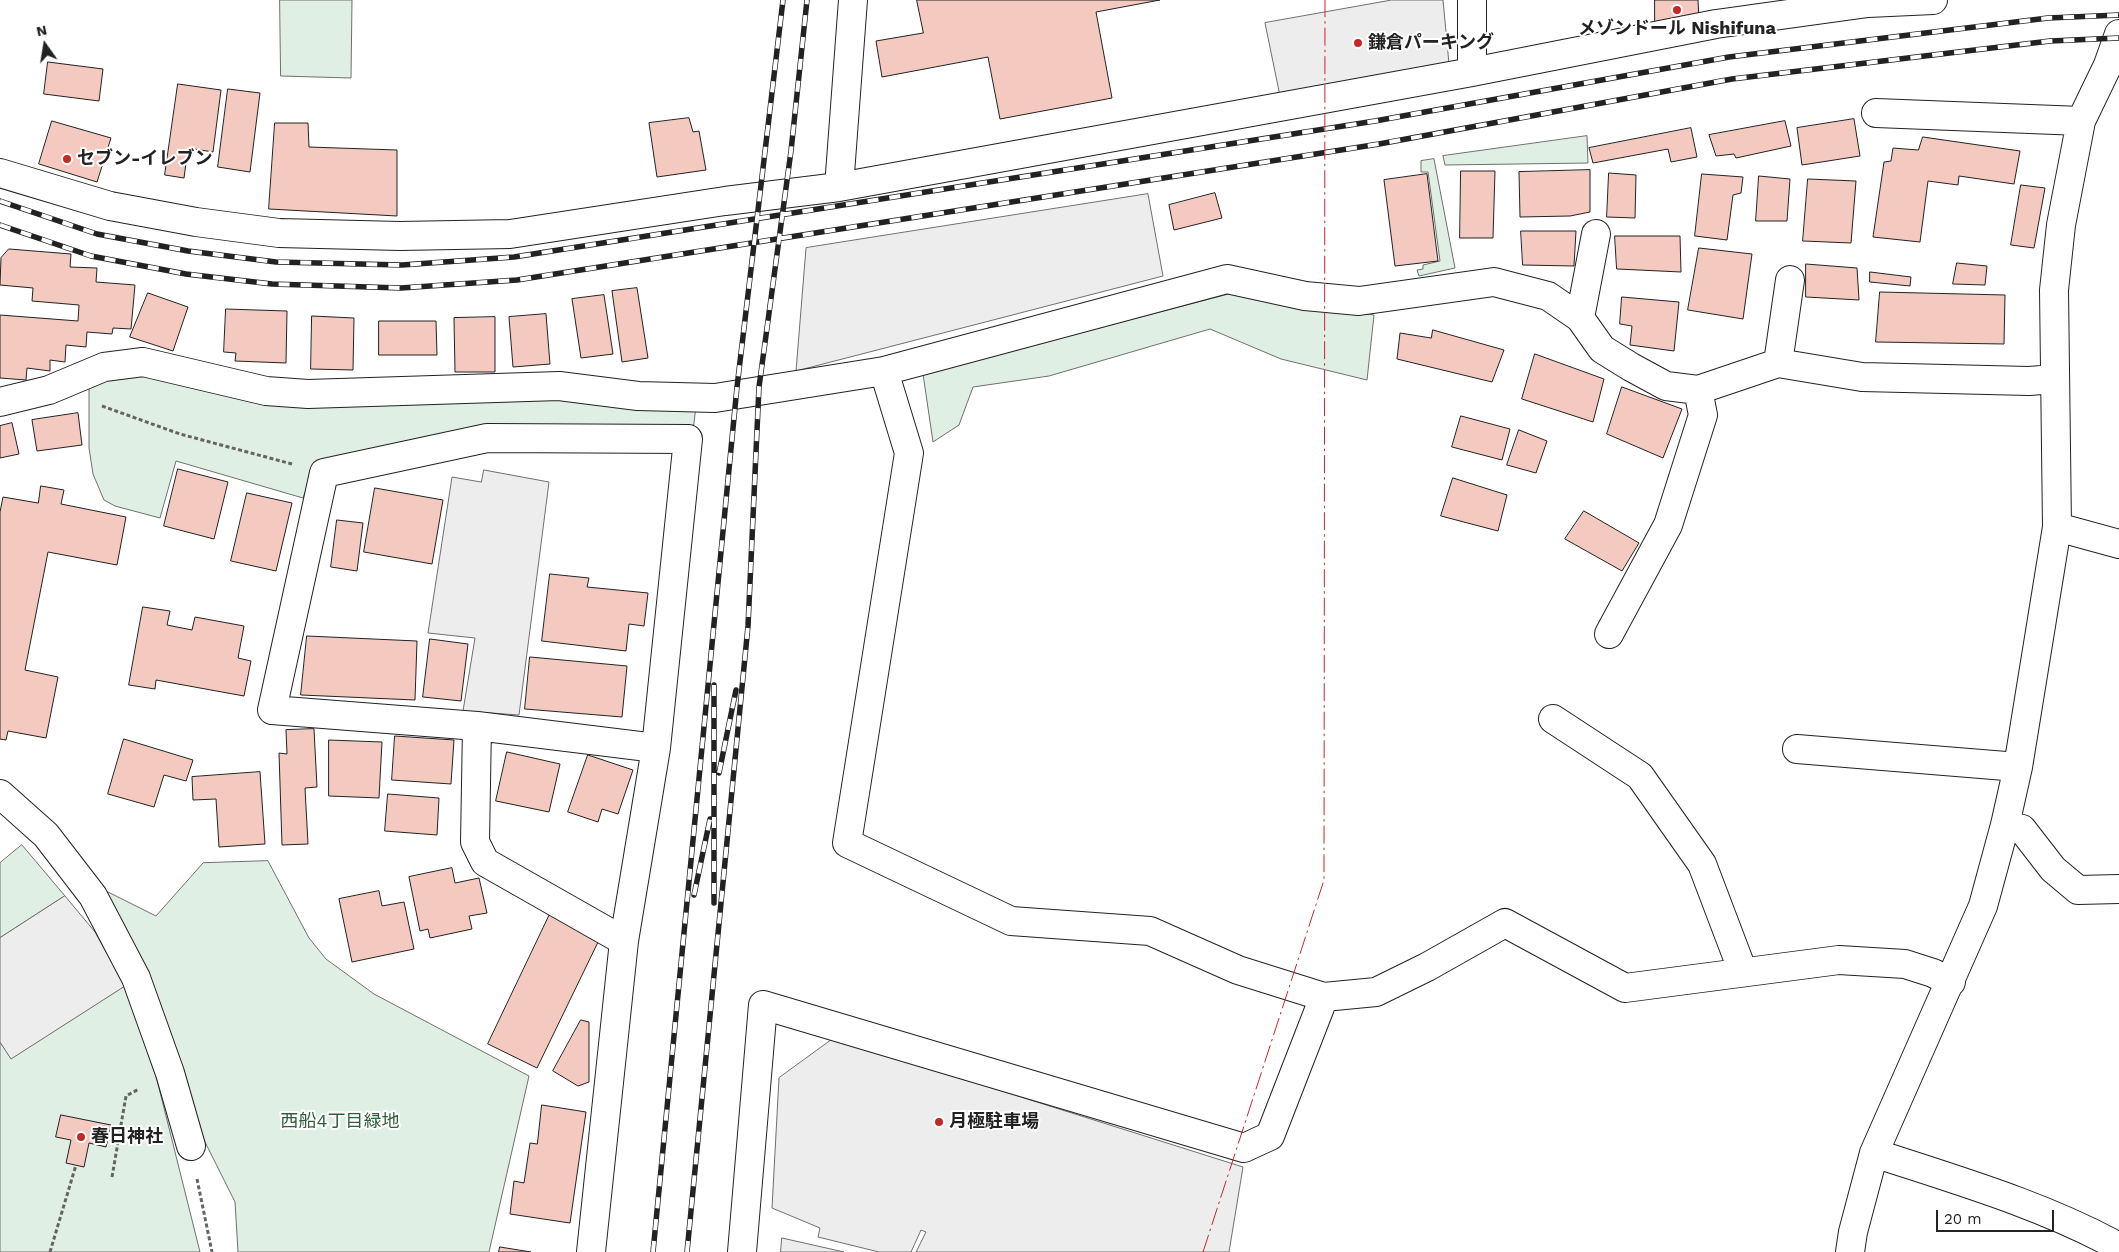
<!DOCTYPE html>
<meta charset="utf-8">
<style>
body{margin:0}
#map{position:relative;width:2119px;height:1252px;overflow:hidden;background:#fff;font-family:"Work Sans",sans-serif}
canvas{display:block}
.north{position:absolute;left:20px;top:20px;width:50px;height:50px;-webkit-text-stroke:4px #fff;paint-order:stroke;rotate:347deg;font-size:14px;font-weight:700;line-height:20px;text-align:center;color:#222}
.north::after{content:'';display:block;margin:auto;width:18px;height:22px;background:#222;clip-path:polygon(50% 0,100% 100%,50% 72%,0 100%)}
.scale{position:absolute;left:1936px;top:1210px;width:118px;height:22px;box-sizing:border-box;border:2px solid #222;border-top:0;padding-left:6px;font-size:15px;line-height:18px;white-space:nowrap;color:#222;-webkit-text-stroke:4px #fff;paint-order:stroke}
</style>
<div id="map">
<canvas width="2119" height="1252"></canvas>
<div class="north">N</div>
<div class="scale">20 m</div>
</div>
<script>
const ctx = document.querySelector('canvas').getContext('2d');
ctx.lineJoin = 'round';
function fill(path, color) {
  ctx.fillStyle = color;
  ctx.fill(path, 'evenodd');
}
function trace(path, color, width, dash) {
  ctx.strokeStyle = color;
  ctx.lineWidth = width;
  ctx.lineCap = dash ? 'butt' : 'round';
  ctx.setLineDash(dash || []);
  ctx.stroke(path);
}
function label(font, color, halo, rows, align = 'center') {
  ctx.font = font + ' "Work Sans","Noto Sans JP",sans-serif';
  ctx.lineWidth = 4;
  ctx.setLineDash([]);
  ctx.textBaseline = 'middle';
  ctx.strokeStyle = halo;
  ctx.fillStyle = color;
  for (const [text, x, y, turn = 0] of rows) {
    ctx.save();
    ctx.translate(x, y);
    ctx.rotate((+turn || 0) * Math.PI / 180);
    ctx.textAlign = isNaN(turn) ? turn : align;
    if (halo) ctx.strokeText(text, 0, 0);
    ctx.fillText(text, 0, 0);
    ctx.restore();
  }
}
const green = new Path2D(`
 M280 0H352L351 78 281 76Z
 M1587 136 1588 163 1445 165 1443 156Z
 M1434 159 1455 268 1419 276 1417 270 1423 269V265L1440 261 1428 172H1421V161Z
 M1237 292 1374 315 1367 380 1281 359 1210 329 1049 376 973 387 959 425 933 442 923 374Z
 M145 374 696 406 693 431 483 428 310 478 303 498 176 461 160 518 115 506 104 500 93 474 89 448V383L97 378Z
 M22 845 65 896 0 938V863Z
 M268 861 309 938 326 959 374 994 529 1076 489 1252H238L235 1202 183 1098 92 884 156 916 203 863Z
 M125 986 157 1080 200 1252H0V1042L11 1058Z`);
fill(green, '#e0efe3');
trace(green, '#6f6f6f', 1);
const parking = new Path2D(`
 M1392 0H1443L1449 64 1280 96 1265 23Z
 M1148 194 1163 276 796 371 806 248Z
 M484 470 549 482 519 715 463 711 475 638 428 633 452 477 481 482Z
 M65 896 95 932 125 986 11 1059 0 1042V938Z
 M834 1038 1243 1167 1229 1252H916L926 1232 921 1230 911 1252H879L818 1237 820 1228 772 1208 779 1078Z
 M782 1238 844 1252H781Z`);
fill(parking, '#ededed');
trace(parking, '#6f6f6f', 1);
const building = new Path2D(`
 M917 0H1160L1096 12 1112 98 1000 119 988 57 882 77 876 41 923 33Z
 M1655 0H1698L1699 20 1655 22Z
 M48 62 103 69 99 101 44 94Z
 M178 84 221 90 213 152 188 148 184 178 165 175Z
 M228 89 260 93 250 172 218 167Z
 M689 118 693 132 699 131 706 170 657 177 649 123Z
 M1854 119 1860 156 1802 165 1797 128Z
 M52 121 111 138 97 182 39 164Z
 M1785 121 1791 146 1736 158 1734 154 1716 156 1709 135Z
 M275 123H308L309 147 397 150V216L269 209Z
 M1691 128 1697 157 1671 162 1668 149 1593 163 1589 148Z
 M1923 137 2020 151 2014 184 1959 176 1958 185 1928 181 1920 242 1873 237 1884 162 1891 161 1893 148 1918 150Z
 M1590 170V212L1570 216 1520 217 1519 172Z
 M1461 171H1495L1493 238H1460Z
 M1609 173 1636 175 1635 218 1607 217Z
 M1427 174 1438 261 1395 266 1384 180Z
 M1702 174 1743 177 1741 193 1733 195 1727 240 1695 236Z
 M1759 176 1790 179 1787 221H1756Z
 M1808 179 1856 181 1851 243 1803 241Z
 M2021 185 2045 188 2034 248 2011 245Z
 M1215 193 1222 218 1174 230 1169 205Z
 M1521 231H1576L1574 266 1523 265Z
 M1615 236H1680L1681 272 1617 269Z
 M1699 248 1752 254 1743 319 1688 310Z
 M9 249 71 254 70 267 97 268 96 282 135 285 131 329 113 328 112 334 87 332 86 347 66 345 65 362 50 360V371L27 368 26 380 0 378V315L78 321 79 305 32 301 33 288 0 285 1 258Z
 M1957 263 1987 266 1985 285 1953 284Z
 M1806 264 1857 268 1859 300 1806 297Z
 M1870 272 1911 277 1910 286 1870 282Z
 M637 288 648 358 622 362 612 291Z
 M1880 292 2005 295 2004 344 1876 342Z
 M148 293 188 307 173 351 130 337Z
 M604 295 613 354 581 358 572 299Z
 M1622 297 1679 302 1674 351 1630 345 1632 326 1620 324Z
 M226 309 287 311 286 363 235 361 236 353 224 352Z
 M546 314 550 364 513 367 509 317Z
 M312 316 354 318 353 370 311 369Z
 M495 317V372H455L454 318Z
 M379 321H436L437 355H379Z
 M1433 330 1504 350 1492 382 1397 359 1400 333 1431 338Z
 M1535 354 1604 379 1593 422 1522 399Z
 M1622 387 1682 409 1663 458 1607 434Z
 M78 413 82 445 37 451 32 420Z
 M1461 416 1510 429 1502 460 1452 447Z
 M12 423 19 454 0 458V426Z
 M1519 430 1547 441 1536 473 1507 465Z
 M178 469 228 482 214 539 164 526Z
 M1453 478 1507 495 1498 531 1441 516Z
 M41 486 64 490 61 504 126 517 117 565 48 552 25 670 58 677 46 738 8 731 6 740 0 739V512L3 497 38 503Z
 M375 488 443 500 432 564 364 552Z
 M247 493 292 503 276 571 231 561Z
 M1584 511 1639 543 1622 571 1565 539Z
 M337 520 363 523 357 571 331 567Z
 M550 574 589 578 587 587 648 593 644 626 629 624 626 651 542 641Z
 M143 607 170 611 167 625 192 630 195 617 244 626 238 658 251 661 244 696 156 680 155 689 129 685Z
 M307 636 417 641 415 700 301 695Z
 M430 639 468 644 461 701 423 697Z
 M530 657 627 666 622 717 525 709Z
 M314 729 317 787 305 788 308 844 282 845 279 753 287 754 286 730Z
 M395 736 454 740 451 784 392 780Z
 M124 739 193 760 186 781 164 775 154 807 108 794Z
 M329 740 382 742 379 798 329 796Z
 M507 752 560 764 549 812 496 801Z
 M588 755 633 770 618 814 602 809 598 822 568 812Z
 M260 772 265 844 219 847 216 799 193 800 192 777Z
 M388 794 439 798 437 835 385 831Z
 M452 868 455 883 479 878 487 913 469 916 472 929 430 938 428 929 420 931 409 877Z
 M379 891 382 906 404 902 414 949 352 962 339 899Z
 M550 914 600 938 537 1068 488 1044Z
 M581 1020 589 1022V1082L578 1086 553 1071Z
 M542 1105 586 1112 570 1223 510 1214 514 1181 524 1183 530 1143 537 1144Z
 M61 1115 111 1125 106 1147 89 1143 84 1167 66 1163 71 1140 56 1137Z
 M500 1247 531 1252H499Z`);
fill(building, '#f3c9c0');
trace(building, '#222', 1);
const minor = new Path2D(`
 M1472 72V0
 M1876 113 2081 121
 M0 173 110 206 196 222 279 233 400 236 510 234 725 201 839 187 1472 72 1716 24 1868 3 1933 0
 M839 187 853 0
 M1580 318 1596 234
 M1778 363 1790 280
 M884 371 909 453 847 843 1011 921 1150 931 1238 970 1324 997 1376 992 1427 967 1505 923 1625 988 1839 960 1905 964 1933 973 1951 982
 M0 402 49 390 104 367 143 362 266 391 308 394 559 386 638 396 715 398 884 371 1227 279 1305 296 1359 301 1494 282 1548 296 1580 318 1602 349 1631 367 1666 386 1698 390 1778 363 1862 377 2029 381 2055 379
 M2057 527 2119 544
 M1609 634 1668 525 1703 415 1698 390
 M1553 719 1640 776 1702 864 1743 972
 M477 726 475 842 485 862 624 941
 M1797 749 2018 767
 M0 794 46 835 93 896 136 978 170 1073 191 1146
 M2005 825 2022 829 2053 869 2078 890 2119 889
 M1874 1153C1956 1180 2043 1205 2119 1247
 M591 1252 624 941 656 748 688 439 487 438 324 473 272 710 477 726 656 748
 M742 1252 763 1005 1244 1148 1270 1136 1324 997
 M1850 1252 1853 1232 1874 1153 1983 906 2005 825 2018 767 2057 527 2054 290 2061 225 2081 121 2108 65 2119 34`);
trace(minor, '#222', 30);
trace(new Path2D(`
 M102 406 180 434 292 464
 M112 1177 126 1096 139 1089
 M197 1179 212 1252
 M50 1252 76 1165`), '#646464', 3, [4, 2.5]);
trace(minor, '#fff', 28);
const rail = new Path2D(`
 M0 201 97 234 188 251 276 262 402 265 514 257 1375 121 1729 57 2048 18 2119 15
 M0 225 91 256 186 274 272 284 401 288 517 280 1379 144 1732 79 2050 41 2119 38
 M714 685V903
 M719 773 736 690
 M694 895 710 819
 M653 1252 737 387 783 0
 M687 1252 748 626 759 387 791 151 807 0`);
trace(rail, '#222', 5.5);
trace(rail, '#fff', 4, [11]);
trace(new Path2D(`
 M1203 1252 1324 880 1325 0`), '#c62828', 1, [18, 4, 2.5, 4]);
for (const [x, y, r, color] of [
 [1677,10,5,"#c62828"],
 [1358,43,5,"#c62828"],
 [67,159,5,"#c62828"],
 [939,1122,5,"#c62828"],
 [81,1137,5,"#c62828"]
]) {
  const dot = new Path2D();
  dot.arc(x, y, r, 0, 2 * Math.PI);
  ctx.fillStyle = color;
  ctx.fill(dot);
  trace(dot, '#fff', 2);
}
label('bold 18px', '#222', '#fff', [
 ["メゾンドール Nishifuna",1677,29,"center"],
 ["鎌倉パーキング",1368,43],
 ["セブン-イレブン",77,159],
 ["月極駐車場",949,1122],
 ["春日神社",91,1137]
], 'left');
label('18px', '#2f5e38', '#fff', [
 ["西船4丁目緑地",340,1122]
]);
</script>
